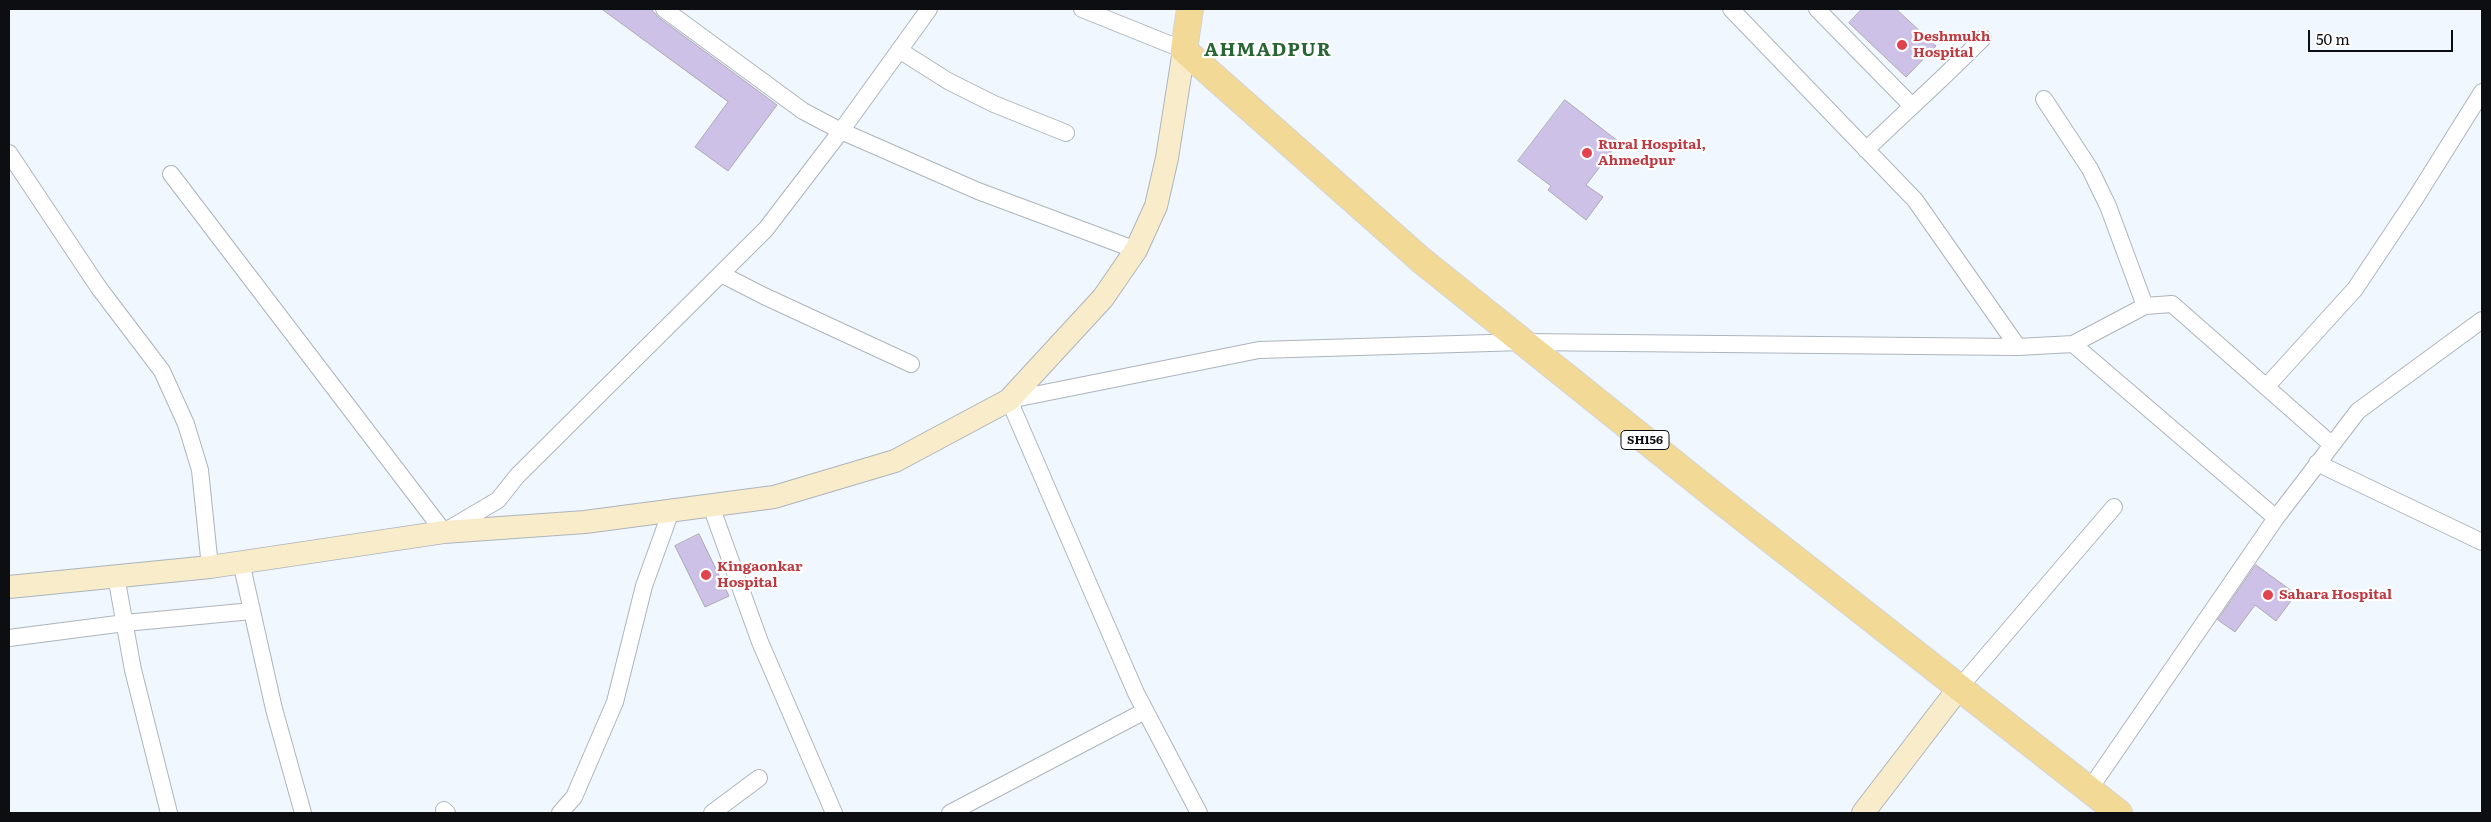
<!DOCTYPE html>
<style>
body{margin:0}
#map{position:relative;width:2491px;height:822px;overflow:hidden;background:#f1f7fe;font-family:Literata,serif}
canvas{display:block}
.frame{position:absolute;inset:0;border:10px solid #0c0e11;pointer-events:none}
.scale{position:absolute;left:2308px;top:30px;width:145px;height:22px;box-sizing:border-box;border:2px solid #0c0e11;border-top:0;padding-left:6px;font-size:15px;line-height:18px;white-space:nowrap;color:#0c0e11;-webkit-text-stroke:4px #fff;paint-order:stroke}
</style>
<div id="map">
<canvas width="2491" height="822"></canvas>
<div class="frame"></div>
<div class="scale">50 m</div>
</div>
<script>
const ctx = document.querySelector('canvas').getContext('2d');
ctx.lineJoin = 'round';
function fill(path, color) {
  ctx.fillStyle = color;
  ctx.fill(path, 'evenodd');
}
function trace(path, color, width, dash) {
  ctx.strokeStyle = color;
  ctx.lineWidth = width;
  ctx.lineCap = dash ? 'butt' : 'round';
  ctx.setLineDash(dash || []);
  ctx.stroke(path);
}
function label(font, color, halo, rows, align = 'center') {
  ctx.font = font + ' Literata,serif';
  ctx.lineWidth = 4.5;
  ctx.setLineDash([]);
  ctx.textBaseline = 'middle';
  ctx.strokeStyle = halo;
  ctx.fillStyle = color;
  for (const [text, x, y, turn = 0] of rows) {
    ctx.save();
    ctx.translate(x, y);
    ctx.rotate((+turn || 0) * Math.PI / 180);
    ctx.textAlign = isNaN(turn) ? turn : align;
    if (halo) ctx.strokeText(text, 0, 0);
    ctx.fillText(text, 0, 0);
    ctx.restore();
  }
}
const building = new Path2D(`
 M602 9H651L658 17 777 105 728 171 695 147 728 102Z
 M1862 9H1896L1936 46 1906 77 1849 23Z
 M1565 100 1619 142 1586 185 1603 197 1586 220 1548 190 1551 186 1518 161Z
 M699 534 729 596 705 607 675 546Z
 M2256 565 2296 594 2276 621 2255 605 2235 632 2218 620Z`);
fill(building, '#cec1e8');
trace(building, '#aba8b2', 1);
const street = new Path2D(`
 M664 9 803 111 841 131 978 191 1136 250
 M1082 9 1184 50
 M1817 9 1912 106
 M899 50 948 81 994 104 1066 133
 M2044 99 2090 169 2108 206 2145 306
 M1866 150C1905 112 1945 77 1983 38
 M9 153 99 288 162 371 186 424 200 470 210 567
 M171 174 444 532 498 500 517 476 766 229 841 131 929 9
 M721 274 764 296 911 364
 M2073 344 2145 306 2172 304 2331 444
 M2018 347 2073 344 2276 518 2089 790
 M2266 387 2355 289 2415 199 2482 92
 M2317 463 2482 542
 M711 506 760 642 834 813
 M2276 518 2358 411 2482 320
 M241 562 274 709 303 813
 M116 576 133 670 169 813
 M9 638 125 623 252 611
 M1959 688 2114 507
 M444 810 447 813
 M560 813 574 797 615 702 644 586 671 511
 M712 813 759 778
 M950 813 1145 711
 M1199 813 1136 693 1009 400 1259 350 1523 342 2018 347 1915 200 1731 9`);
const secondary = new Path2D(`
 M9 587 210 567 444 532 585 522 774 497 895 461 1009 400 1103 298 1136 250 1156 206 1167 158 1184 50
 M1863 813 1959 688`);
const primary = new Path2D(`
 M1190 9 1184 50 1421 260 1715 496 2119 813`);
trace(street, '#adb4bc', 18);
trace(secondary, '#adb4bc', 24);
trace(primary, '#d3d4d4', 28);
trace(street, '#fff', 16);
trace(secondary, '#f9ecca', 22);
trace(primary, '#f3d996', 26);
for (const [x, y, r, color] of [
 [1902,45,6,"#e0444e"],
 [1587,153,6,"#e0444e"],
 [706,575,6,"#e0444e"],
 [2268,595,6,"#e0444e"]
]) {
  const dot = new Path2D();
  dot.arc(x, y, r, 0, 2 * Math.PI);
  ctx.fillStyle = color;
  ctx.fill(dot);
  trace(dot, '#fff', 2);
}
for (const [x, y, w] of [
 [1645,440,48]
]) {
  const box = new Path2D();
  box.roundRect(x - w / 2, y - 9.5, w, 19, 4);
  ctx.fillStyle = '#fff';
  ctx.fill(box);
  trace(box, '#0c0e11', 1);
}
label('bold 12px', '#0c0e11', null, [
 ["SH156",1645,440]
]);
label('bold 14px', '#be3a42', '#fff', [
 ["Deshmukh",1913,37],
 ["Hospital",1913,53],
 ["Rural Hospital,",1598,145],
 ["Ahmedpur",1598,161],
 ["Kingaonkar",717,567],
 ["Hospital",717,583],
 ["Sahara Hospital",2279,595]
], 'left');
ctx.letterSpacing = '1px';
label('bold 19px', '#2a6635', '#fff', [
 ["AHMADPUR",1268,50]
]);
ctx.letterSpacing = '0px';
</script>
